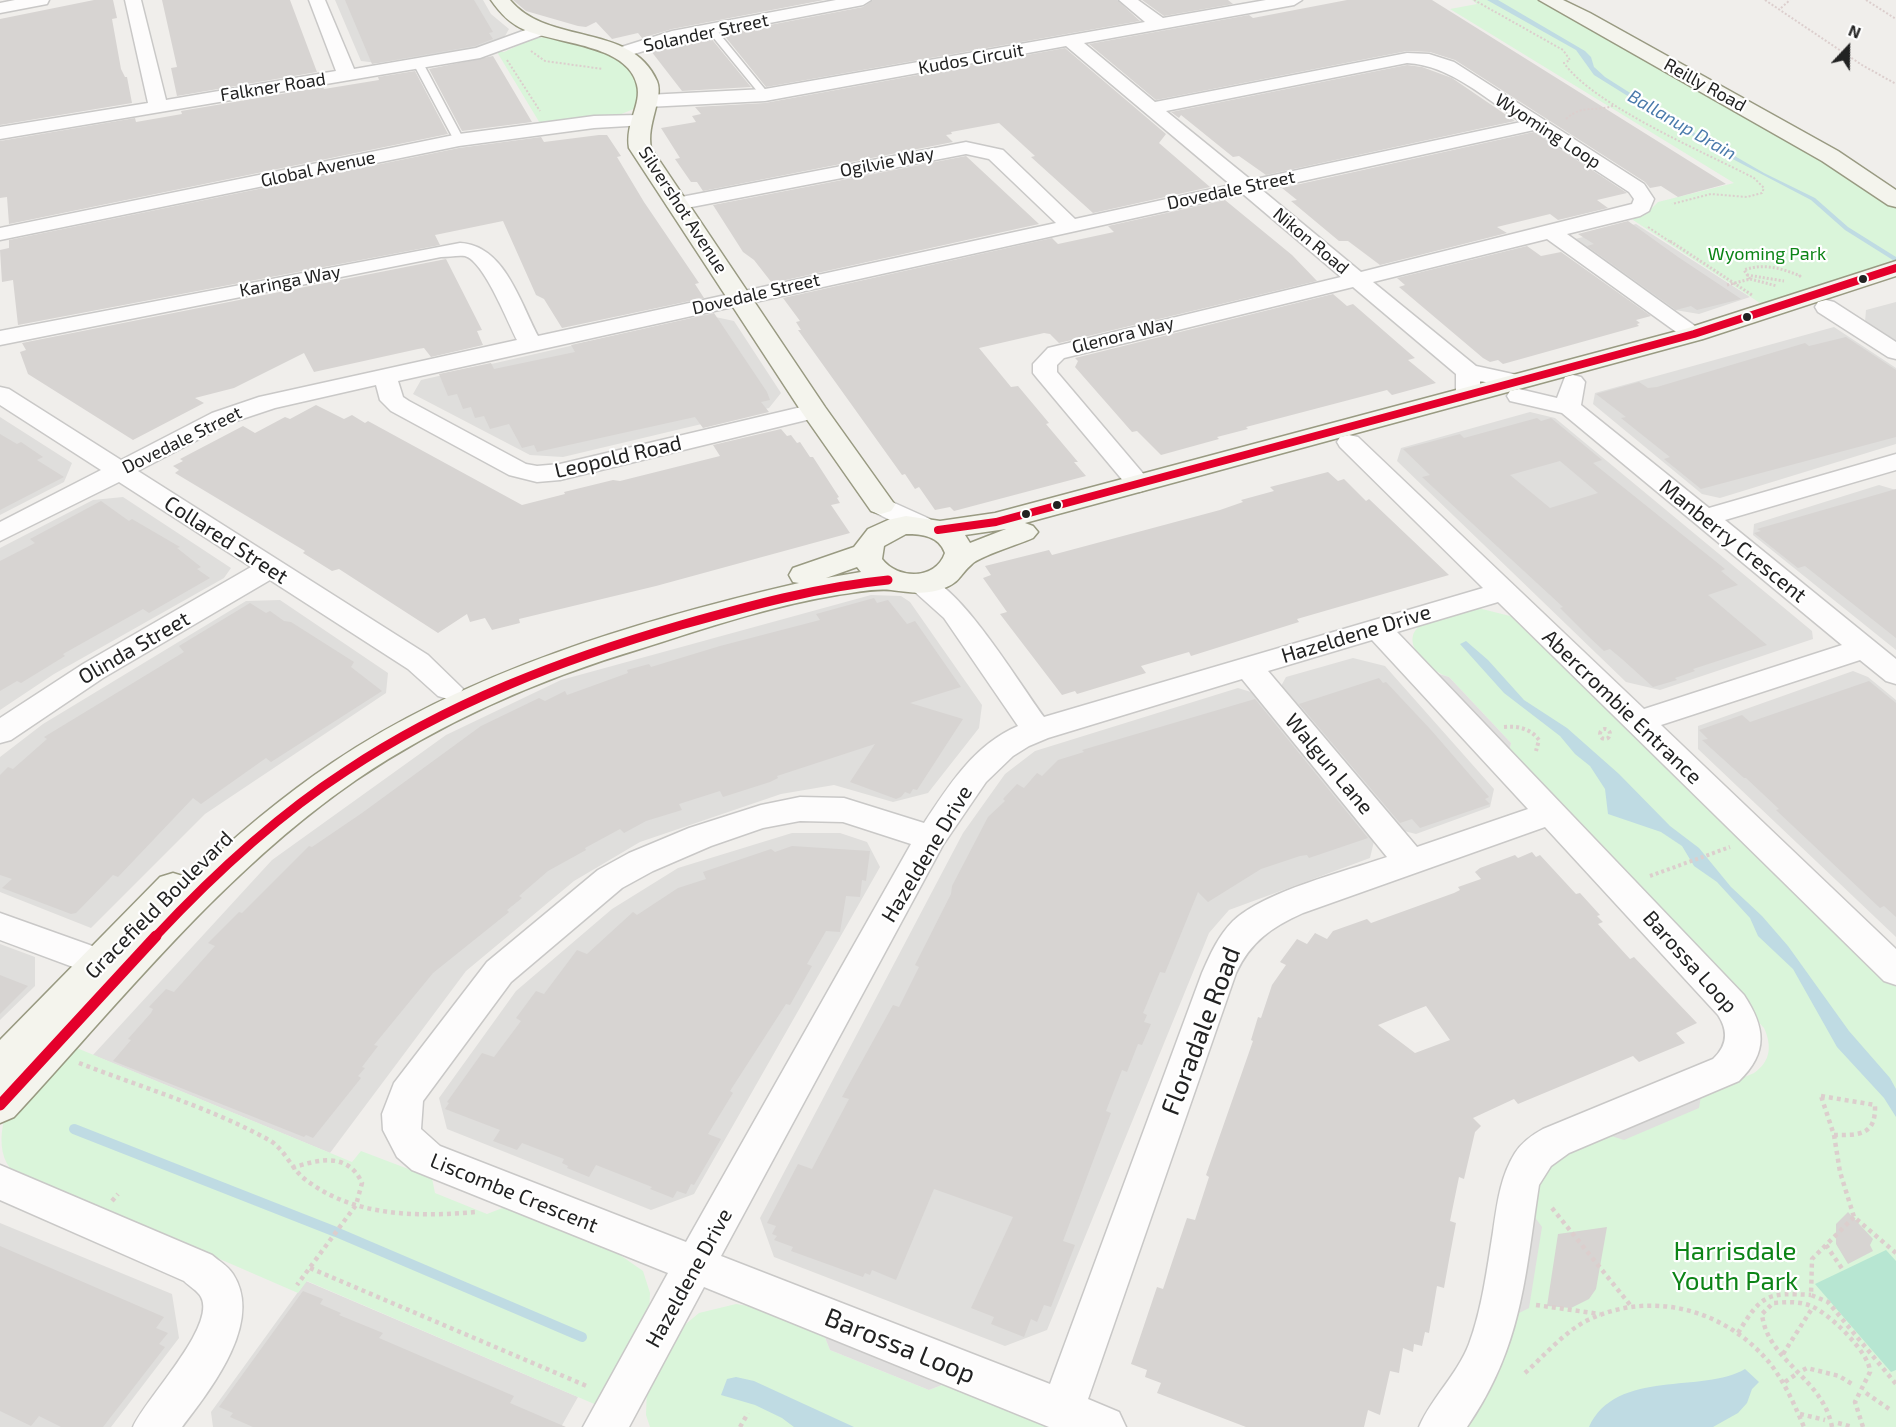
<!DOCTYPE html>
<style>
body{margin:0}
#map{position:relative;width:1896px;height:1427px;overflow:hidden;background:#f0eeeb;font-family:"Exo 2",sans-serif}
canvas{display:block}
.north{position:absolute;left:1818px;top:18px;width:60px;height:60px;-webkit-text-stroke:4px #fff;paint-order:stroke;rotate:22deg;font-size:16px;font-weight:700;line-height:24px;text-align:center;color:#222}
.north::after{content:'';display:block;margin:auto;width:21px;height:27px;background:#222;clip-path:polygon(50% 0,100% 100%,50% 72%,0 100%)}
</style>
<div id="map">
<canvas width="1896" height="1427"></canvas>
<div class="north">N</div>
</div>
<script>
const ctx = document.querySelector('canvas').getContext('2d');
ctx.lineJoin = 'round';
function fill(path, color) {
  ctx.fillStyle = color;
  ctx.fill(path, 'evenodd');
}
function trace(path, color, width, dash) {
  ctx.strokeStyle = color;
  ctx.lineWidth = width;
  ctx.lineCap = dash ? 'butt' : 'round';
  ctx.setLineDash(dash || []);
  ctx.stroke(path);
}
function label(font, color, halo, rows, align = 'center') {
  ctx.font = font + ' "Exo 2",sans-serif';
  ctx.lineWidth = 4.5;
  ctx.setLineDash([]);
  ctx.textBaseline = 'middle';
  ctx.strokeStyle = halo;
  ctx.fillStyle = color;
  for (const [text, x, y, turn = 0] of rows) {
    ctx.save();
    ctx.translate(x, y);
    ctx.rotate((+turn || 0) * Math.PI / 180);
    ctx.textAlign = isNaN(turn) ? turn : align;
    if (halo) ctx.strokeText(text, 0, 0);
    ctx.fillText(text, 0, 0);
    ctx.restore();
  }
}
fill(new Path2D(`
 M335 0H483L491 14 509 29 505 36 498 40 478 47 378 63 361 61Z
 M1636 224 1750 297 1699 314 1675 310 1575 239Z
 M1896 302V342L1865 322 1866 310Z
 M706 315 734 321 781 393 769 408 563 457 530 455 413 394 421 380Z
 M1834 327 1896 368V444L1720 498 1702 494 1593 404 1595 393Z
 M1530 412 1555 418 1812 631 1813 639 1660 690 1626 682 1397 461 1401 448Z
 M0 417 72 463 64 482 0 515Z
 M1879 485 1896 490V650L1753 535 1754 524Z
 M123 497 231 568 224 578 54 674 0 710V548L93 500Z
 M871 595 901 596 910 602 982 705 979 728 928 793 893 802 834 785 781 794 640 842 574 881 466 971 330 1153 93 1055 272 860 446 735 561 680Z
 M280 600 388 673 386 693 205 814 91 928 0 892V757L43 724 246 601Z
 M1353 658 1385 666 1494 789 1490 807 1416 834 1400 830 1280 688 1286 677Z
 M1853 671 1868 677 1896 700V937L1698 749V726Z
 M1238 688 1264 696 1375 837 1370 858 1229 910 1209 933 1047 1330 1005 1346 774 1257 760 1218 963 833 1005 774 1035 751Z
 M792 833H840L867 842 880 867 694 1194 651 1210 447 1129 439 1098 516 991 612 909 678 868Z
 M0 944 35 957V986L0 1020Z
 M0 1223 172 1294 179 1338 111 1427H0Z
 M306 1281 578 1397 561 1427H213L211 1412Z`), '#dfdedc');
fill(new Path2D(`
 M1472 0H1546L1835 165 1896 207V264L1763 305 1633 220 1634 217 1647 213 1658 202 1734 183 1450 9 1477 4Z
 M547 37C582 40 622 53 640 84L636 108 619 115 541 125 497 52H504L534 38Z
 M1478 608 1514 617 1896 987V1427H1462L1541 1175 1560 1156 1754 1073C1771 1061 1772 1046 1764 1028L1509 752 1511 743 1449 677C1430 672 1394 640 1424 623 1439 615 1462 612 1478 608Z
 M72 1046 352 1162 361 1151 432 1178 435 1193 487 1214 505 1207 620 1255 643 1271 650 1293 649 1314 599 1406 307 1281 298 1293 10 1168C0 1155 0 1137 4 1120Z
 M736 1304 755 1307 824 1335 830 1350 929 1390 947 1383 1055 1427H650L646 1415 647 1387 681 1328 699 1313Z`), '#daf5da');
fill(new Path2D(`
 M1886 1250 1896 1261V1370L1891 1372 1815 1284Z`), '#b7e6d2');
fill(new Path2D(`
 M1436 673 1449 677 1511 743 1509 752Z
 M1701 1096 1699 1108 1624 1140 1608 1135Z
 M1531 1212 1542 1227 1529 1308 1513 1316Z
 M824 1335 947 1383 929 1390 830 1350Z`), '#e0dfde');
fill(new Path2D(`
 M1487 0H1498L1585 51 1591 57 1594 67 1605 77 1676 122 1764 173 1815 198 1848 227 1896 257V262L1845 230 1811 200 1725 155 1663 118 1594 75 1576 50Z
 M1466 641 1488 660 1524 700 1567 728 1619 774 1670 826 1699 848 1731 887 1762 916 1788 946 1849 1031 1890 1078 1896 1089V1117L1884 1098 1837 1047 1793 969 1758 936 1750 918 1717 882 1694 866 1682 846 1661 832 1608 814 1605 789 1590 766 1575 754 1560 736 1504 693 1460 644Z
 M1745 1369 1759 1382 1752 1389 1747 1403 1738 1413 1713 1427H1589C1616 1368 1704 1394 1745 1369Z
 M736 1377 754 1381 854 1427H794L782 1418 755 1405 721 1395 727 1379Z`), '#bfdbe3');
trace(new Path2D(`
 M74 1129 336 1232 582 1337`), '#bfdbe3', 10);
fill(new Path2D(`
 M94 0H113L117 18 112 19 121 69 125 77H127L132 103 0 125V19Z
 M162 0H290L317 72 177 96 171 68 177 67Z
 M345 0H474L493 32 489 33 493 39 475 46 372 64Z
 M513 0H824L672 29 642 38 638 33 612 39 596 22 586 27 578 26 526 11Z
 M873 0H1117L1140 21 766 87 723 34 863 7Z
 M1142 0H1228L1233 4 1164 16Z
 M1347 0H1432L1726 184 1678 197 1661 186 1650 188 1645 182 1455 60 1430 52 1407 51 1156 100 1089 44 1249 15 1253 18Z
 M710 37 751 87 682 91 651 51Z
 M1065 48 1166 134 1159 143 1210 187 1093 213 1031 157 1035 156 999 123 951 132 952 134 946 135 953 142 703 191 697 182H691L675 159 680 158 661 128 696 122 692 116 701 114 695 107 765 103Z
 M493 56 532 122 462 131 429 69Z
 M1407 65 1422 67 1452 78 1515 121 1266 175 1239 156 1233 157 1181 115 1179 118 1171 112Z
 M415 71 448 134 9 224 7 197 0 198V141L135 118 136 122 182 114 181 111 323 87 324 89 379 80 378 77Z
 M1534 132 1627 193 1597 200 1608 208 1558 220 1550 214 1497 227 1507 233 1380 265 1348 241H1339L1291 201 1297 200 1282 188Z
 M599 135H607L621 156 617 157 644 202 699 283 695 284 704 298 562 328 544 299 536 295 503 221 435 235 440 245 18 325 13 280 2 282 0 250 9 248V240L459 148 541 137 544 142Z
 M966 156 1039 224 772 283 754 260 743 252 713 205Z
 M1225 200 1292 255 1317 281 1059 343 1050 334 1044 333 979 348 1011 387 1018 386 1049 423 1046 424 1078 462H1074L1086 476 954 511 950 507 935 510 919 487 915 489 905 474 902 475 798 330H801L796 322 800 321 783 298 1052 238 1058 244 1114 232 1108 226Z
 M1628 221 1678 257 1741 299 1697 310 1691 306 1676 310 1587 246 1594 244 1578 234Z
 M1527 246 1541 256 1561 252 1651 316 1636 320 1640 323 1637 324 1639 326 1503 364 1498 360 1490 362 1483 358 1399 287 1405 285 1397 278Z
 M446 259 482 330 477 331 483 345 431 357 424 348 418 349 314 372 304 353 234 388 195 398 204 403 133 440 28 374 20 352 26 350 22 343Z
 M1333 294 1347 306 1353 304 1415 358 1408 360 1436 383 1392 395 1387 390 1246 427 1248 429 1217 437 1219 439 1161 455 1137 431 1132 432 1075 367 1078 361 1075 358Z
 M714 313 767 392 770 400 761 402 769 412 703 428 695 417 537 452 534 445 522 448 509 424 490 429 484 416 475 418 471 407 463 409 457 394 448 396 439 374 491 363 494 369 575 352 571 345Z
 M1846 337 1896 370V437L1701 489 1664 459 1670 457 1621 418 1626 417 1596 394 1639 382 1648 388 1657 387 1805 343 1809 346Z
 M316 405 344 419 352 415 365 423 368 421 522 505 565 494 564 492 613 480 620 481 720 456 713 445 781 429 787 436 791 435 797 443 800 442 810 457H813L839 497 837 498 840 503 831 505 850 533 656 586 519 619 520 623 492 630 485 618 470 622 467 614 438 633 339 569 332 571 303 553 305 551 175 473 179 470 173 466 183 461 180 459 243 426 255 433 285 417 290 419Z
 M1537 418 1541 421 1551 418 1602 460 1593 463 1725 569 1721 571 1738 585 1708 595 1767 645 1693 669 1695 671 1675 678 1677 680 1653 687 1622 659 1610 649 1604 651 1587 635 1560 608 1563 607 1422 477 1430 475 1403 449 1460 434 1464 438ZM1560 461 1598 493 1550 508 1510 475Z
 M0 434 17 444 21 442 43 457 37 460 64 477 0 510Z
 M1328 472 1338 481 1344 479 1366 501 1369 499 1449 575 1297 619 1299 622 1191 656 1189 652 1141 666 1146 673 1077 694 1075 691 1062 695 1000 614 1007 612 983 578 991 575 985 566 1049 550 1052 555 1220 510 1243 502 1241 500 1274 491 1270 487Z
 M1896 489V638L1805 566 1798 568 1754 533 1761 531 1757 529Z
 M101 501 129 521 132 519 180 547 177 548 201 567 197 569 210 578 149 613 143 609 63 654 65 656 21 683 17 681 0 691V561L35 543 30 539Z
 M874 598 877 603 888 600 907 624 915 621 961 687 910 703 963 719 917 790 913 789 910 794 905 792 901 797 896 799 850 782 875 744 777 776 778 778 770 782 723 797 720 791 679 804 682 810 646 821 624 833 620 829 585 848 586 850 548 871 519 896 522 898 507 910 509 912 433 973 374 1045 378 1046 362 1067 365 1068 358 1076 361 1078 313 1138 306 1135 304 1137 113 1061 131 1040 128 1039 151 1013 153 1009 149 1007 166 989 174 992 215 946 208 943 239 912 242 913 309 846 312 847 362 813 481 726 539 698 545 701 565 691 567 695 628 673 627 670 649 664 651 667 720 646 820 620 816 614Z
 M250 603 266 613 270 611 284 621 291 622 354 662 351 667 382 691 271 762 266 758 201 804 193 798 118 877 113 875 76 913 71 914 2 888 12 879 0 875V775L8 767 13 769 47 739 44 737 184 652 179 646Z
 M1379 678 1383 683 1386 682 1431 730 1489 797 1485 799 1490 804 1420 828 1412 819 1400 823 1299 704Z
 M1869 681 1896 703V917L1884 906 1880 908 1776 810 1779 809 1746 778H1744L1702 740 1708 739 1699 730 1742 715 1750 722Z
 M1255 699 1368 838 1309 858 1307 855 1300 856 1261 869 1208 902 1198 892 1165 973 1160 972 1143 1013 1147 1015 1144 1022 1151 1024 1142 1045 1138 1044 1127 1072 1122 1070 1106 1111 1111 1113 1063 1241 1075 1245 1051 1307 1044 1305 1037 1322 1031 1319 1024 1337 991 1324 994 1317 971 1308 1013 1217 934 1189 896 1280 872 1270 870 1275 865 1273 863 1277 791 1251 793 1247 774 1240 777 1236 772 1234 776 1226 767 1223 798 1164 812 1169 849 1099 842 1097 893 1005 899 1007 919 967 915 965 951 894 952 886 988 817 1005 801 1003 799 1017 784 1024 788 1037 773 1042 776 1058 760 1084 752 1082 750Z
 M792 846 870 851 866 881 862 880 860 897 846 896 840 932 826 931 807 964 812 966 790 1005 786 1004 730 1091 733 1093 708 1134 721 1139 694 1185 691 1184 686 1194 677 1191 673 1198 650 1189 652 1187 596 1165 589 1177 567 1168 568 1166 562 1163 564 1159 522 1143 517 1150 493 1141 500 1130 445 1109 449 1103 447 1102 482 1053 494 1057 521 1021 516 1018 536 991 544 994 577 950 587 954 633 912 637 915 678 888 706 879 703 872 771 849 775 852Z
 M1532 852 1536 857 1540 855 1576 894 1580 893 1600 915 1597 916 1603 922 1598 924 1630 959 1634 957 1697 1023 1676 1033 1685 1043 1639 1062 1633 1056 1518 1104 1514 1099 1473 1118 1481 1126 1475 1132 1464 1179 1459 1177 1450 1221 1456 1223 1449 1260 1444 1288 1437 1286 1429 1333 1425 1332 1422 1346 1414 1344 1413 1352 1403 1348 1399 1373 1390 1371 1380 1415 1368 1410 1364 1427H1246L1157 1393 1161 1383 1145 1377 1147 1370 1131 1364 1157 1287 1163 1289 1187 1218 1195 1220 1209 1177 1206 1175 1253 1041 1251 1040 1258 1017 1261 1018 1272 985 1286 965 1280 962 1297 939 1307 944 1315 933 1327 939 1333 931 1367 919 1371 923 1454 893 1460 890 1458 887 1481 879 1475 872 1480 868 1515 855 1518 858ZM1426 1006 1450 1040 1415 1053 1378 1025Z
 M0 975 28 986 0 1014Z
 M1848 1212 1873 1239 1870 1245 1873 1251 1848 1264 1836 1244V1224Z
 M1607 1227 1596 1289 1589 1299 1571 1308 1547 1306 1558 1234Z
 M0 1246 164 1317 156 1328 168 1333 159 1344 165 1347 103 1427H61L39 1416 31 1426 0 1411Z
 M303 1291 323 1299 320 1304 341 1313 339 1315 383 1333 379 1338 514 1396 510 1403 566 1427H253L230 1417 233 1413 219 1407Z`), '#d7d4d2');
const lane = new Path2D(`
 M708 27H714L768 93V97H762L708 31Z
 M418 60 423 63 464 140 462 142 454 140 413 63Z`);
const street = new Path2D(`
 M15 0H49L47 4 0 13V3Z
 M125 0H141L166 100 336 71 309 0H325L354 69 476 48 542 24 551 29 548 33 480 58 0 139V127L148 103Z
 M836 0H871L863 5 676 41 621 58 612 53 615 49 672 31Z
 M1119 0H1138L1163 18 1266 0H1302L1294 5 1084 43 1155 102 1407 53 1429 54 1454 62 1644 184 1654 199 1649 211 1640 216 1567 234 1706 334 1702 339H1686L1547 239 1373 282 1476 366 1522 376 1526 381 1522 386 1514 388 1480 381V391L1477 396 1468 398 1459 396 1456 391V374L1353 287 1064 358 1057 365V372L1152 484 1148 489 1139 492 1130 489 1037 378 1033 373V364L1048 348 1341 277 1243 194 398 381 403 397 409 401 526 464 537 466 560 464 814 404 823 406 826 411 823 416 560 480 537 482 509 475 391 411 380 400 376 385 275 408 230 423 138 471 428 655 463 689 458 696 448 699 438 696 408 669 270 580 103 678 11 740 0 743V718L83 664 251 567 119 482 0 541V522L101 470 0 405V387L9 389 121 460 212 413 259 397 517 340C508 323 484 261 465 256 458 255 448 257 441 257L0 345V331L460 243C504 245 520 302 538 336L1056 223 989 159 966 154 676 210 669 208 666 204 669 200 676 198 966 142 1003 150 1075 219 1231 185 1066 46 765 101 647 107 638 101 647 95 765 89 1145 22ZM1407 63C1450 65 1486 99 1521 122L1251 180 1166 111ZM1534 130 1629 192 1634 199 1632 204 1361 272 1262 190Z
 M638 115 645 117 648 121 645 125 594 128 459 146 0 240V228L459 134 594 116Z
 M1826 300 1834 302 1896 342V359L1888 357 1818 312 1815 307 1818 302Z
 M1573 375 1581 377 1585 382 1581 405 1709 508 1896 454V470L1725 520 1896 659V684L1886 681 1860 660 1661 725 1896 949V985L1884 981 1498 602 1397 632 1744 995C1765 1027 1769 1052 1739 1081L1569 1153 1551 1166 1539 1185C1525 1277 1522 1347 1467 1427H1419C1432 1397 1457 1375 1469 1344 1482 1309 1487 1269 1493 1232 1497 1205 1500 1177 1515 1153 1522 1142 1532 1135 1543 1129L1713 1059C1727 1046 1729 1032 1718 1015L1545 827 1303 913C1272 927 1251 941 1236 973L1088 1399 1119 1412 1126 1427H1049L704 1287 629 1427H583L668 1273 412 1170 397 1157 383 1130 382 1114 394 1083 487 962 598 870 629 853 689 828 761 805 800 797 844 798 924 823C949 785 974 745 1018 726L944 618 906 584 910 578C917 576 922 575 928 577 965 593 1019 683 1044 717L1483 588 1340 447 1337 442 1340 437 1349 435 1358 437 1644 709 1842 645 1562 413 1510 401 1507 396 1510 391 1519 389 1557 398 1565 377ZM1372 640 1528 809 1417 847 1268 671ZM1242 679 1387 857C1344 872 1265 891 1233 921 1218 936 1210 955 1202 973L1050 1384 721 1256 943 845 986 782 1013 756 1029 746 1048 738ZM800 821 843 822 911 844 686 1242 440 1146 421 1129 423 1101 511 982 622 888 653 871 711 846 763 828Z
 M881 497 930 519 934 525 930 531 921 533 912 531 872 511 868 505 872 499Z
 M0 913 112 953 117 963 112 973 100 977 0 940Z
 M0 1165 212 1255C219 1261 228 1266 233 1274 264 1322 211 1389 182 1427H133C145 1399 217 1326 201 1297 198 1291 189 1286 184 1281L0 1200Z`);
const secondary = new Path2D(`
 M491 0H510C548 46 631 22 657 81 664 98 646 124 651 148L825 407 895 505 891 511 881 514 871 511 801 411 629 148C625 123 642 104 637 85 628 44 556 44 525 30 510 24 500 13 491 0Z
 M1539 0H1563L1590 13 1838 151 1896 190V207L1888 205 1822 161Z
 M1896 261V276L1703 339 1025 523 1033 526 1038 532 1033 538C1020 544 980 556 972 564 958 576 961 583 939 590 922 595 909 592 891 590 874 588 854 593 837 595 771 606 706 628 643 648 542 678 443 721 356 780 224 871 122 1000 14 1117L0 1123V1040L160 877 173 873 186 877 188 881C233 838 280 798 332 763 468 671 640 620 799 583L793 582 789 575 793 568 854 547 868 529 888 520 906 516 940 521 995 513 1685 329ZM1006 529 970 543 965 535ZM906 534C922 534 939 536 945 553 936 580 898 580 882 559L884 546ZM857 567 861 572 826 578Z`);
trace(lane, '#c9c8c7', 3);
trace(street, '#c9c8c7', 3);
trace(secondary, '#999a82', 3);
trace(new Path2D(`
 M1474 0 1563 50 1570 60 1564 63C1593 105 1706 153 1754 178L1764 188 1762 193 1747 197 1711 194 1672 204
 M1765 0 1862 65 1896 84
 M1866 0 1896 19
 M1781 8 1790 0
 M531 51 545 61 603 69
 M507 60 540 111
 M1566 119C1584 103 1595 113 1615 105
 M1648 227 1672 243`), '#dccecd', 2, [2, 2]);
trace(new Path2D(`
 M1670 241 1752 295
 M1747 275 1784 281
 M1750 279 1744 270C1764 263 1781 268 1800 276L1797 277
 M1727 285 1750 279 1777 286`), '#dccecd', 3, [2, 2]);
trace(new Path2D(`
 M1504 727C1518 726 1530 728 1539 740L1536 751
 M1600 734a5 5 0 1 1 10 0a5 5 0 1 1-10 0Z
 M1650 876 1730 847`), '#dccecd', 4, [3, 3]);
trace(new Path2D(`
 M79 1063C141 1087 211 1108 269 1140 285 1149 291 1169 306 1180 354 1217 418 1217 476 1212
 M1821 1096 1875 1105C1876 1136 1859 1135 1834 1135Z
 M1834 1135 1840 1172 1854 1217 1896 1253
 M292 1168C319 1159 348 1152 362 1183L356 1205 297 1285
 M112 1201 118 1194
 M1552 1208 1631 1306
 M1854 1217 1812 1259 1811 1295 1828 1302 1896 1384
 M1826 1245 1843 1270
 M310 1268 589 1387
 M1536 1305 1600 1314
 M1738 1333C1761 1295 1767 1292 1811 1295
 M1783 1354 1813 1307
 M1803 1370 1807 1368 1839 1376 1852 1384
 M1525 1373C1545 1355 1564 1332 1588 1320 1653 1289 1728 1310 1772 1366 1786 1385 1795 1406 1804 1427
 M1785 1382 1795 1375
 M1866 1393 1892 1411
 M1800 1414 1825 1420
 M1838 1423 1853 1427
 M740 1427 748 1413
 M1832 1427C1823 1378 1767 1361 1762 1314L1773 1303C1786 1302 1799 1301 1811 1306 1829 1313 1870 1353 1870 1372L1855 1402 1863 1427`), '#dccecd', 4.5, [4, 4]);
fill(lane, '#fdfcfc');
fill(street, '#fdfcfc');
fill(secondary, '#f4f4ed');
trace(new Path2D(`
 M938 530 996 522 1694 334 1896 268`), '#e4002b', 8);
trace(new Path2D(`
 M155 937C212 876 275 817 346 771 448 703 563 659 681 625 749 606 817 587 888 580`), '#e4002b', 9);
trace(new Path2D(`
 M0 1105 156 936`), '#e4002b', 11);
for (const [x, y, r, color] of [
 [1863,279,5,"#222"],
 [1747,317,5,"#222"],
 [1057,505,5,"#222"],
 [1026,514,5,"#222"]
]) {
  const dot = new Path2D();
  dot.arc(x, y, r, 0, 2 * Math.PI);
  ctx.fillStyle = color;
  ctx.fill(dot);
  trace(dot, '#fff', 2);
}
label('18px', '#222', '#fff', [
 ["Solander Street",706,33,-12],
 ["Kudos Circuit",971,59,-10],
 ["Reilly Road",1705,85,29],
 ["Falkner Road",273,87,-9],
 ["Wyoming Loop",1548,131,33],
 ["Ogilvie Way",887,162,-11],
 ["Global Avenue",318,169,-12],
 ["Dovedale Street",1231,190,-12],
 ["Silvershot Avenue",683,210,57],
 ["Nikon Road",1311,241,40],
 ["Karinga Way",290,281,-11],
 ["Dovedale Street",756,294,-13],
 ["Glenora Way",1123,335,-14],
 ["Dovedale Street",182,440,-26]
]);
label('italic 18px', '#4a7aab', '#fff', [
 ["Ballanup Drain",1682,125,30]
]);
label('18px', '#0c8416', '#fff', [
 ["Wyoming Park",1767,254]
]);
label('21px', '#222', '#fff', [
 ["Leopold Road",618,457,-13],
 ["Collared Street",226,540,33],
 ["Manberry Crescent",1733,541,39],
 ["Hazeldene Drive",1356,634,-17],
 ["Olinda Street",134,648,-30],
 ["Abercrombie Entrance",1622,707,44],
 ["Walgun Lane",1329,764,50],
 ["Hazeldene Drive",927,854,-59],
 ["Gracefield Boulevard",159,905,-45],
 ["Barossa Loop",1690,962,48],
 ["Liscombe Crescent",514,1193,22],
 ["Hazeldene Drive",689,1278,-61]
]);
label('26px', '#222', '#fff', [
 ["Floradale Road",1201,1031,-69],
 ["Barossa Loop",900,1346,22]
]);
label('26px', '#0c8416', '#fff', [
 ["Harrisdale",1735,1251],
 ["Youth Park",1735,1281]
]);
</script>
